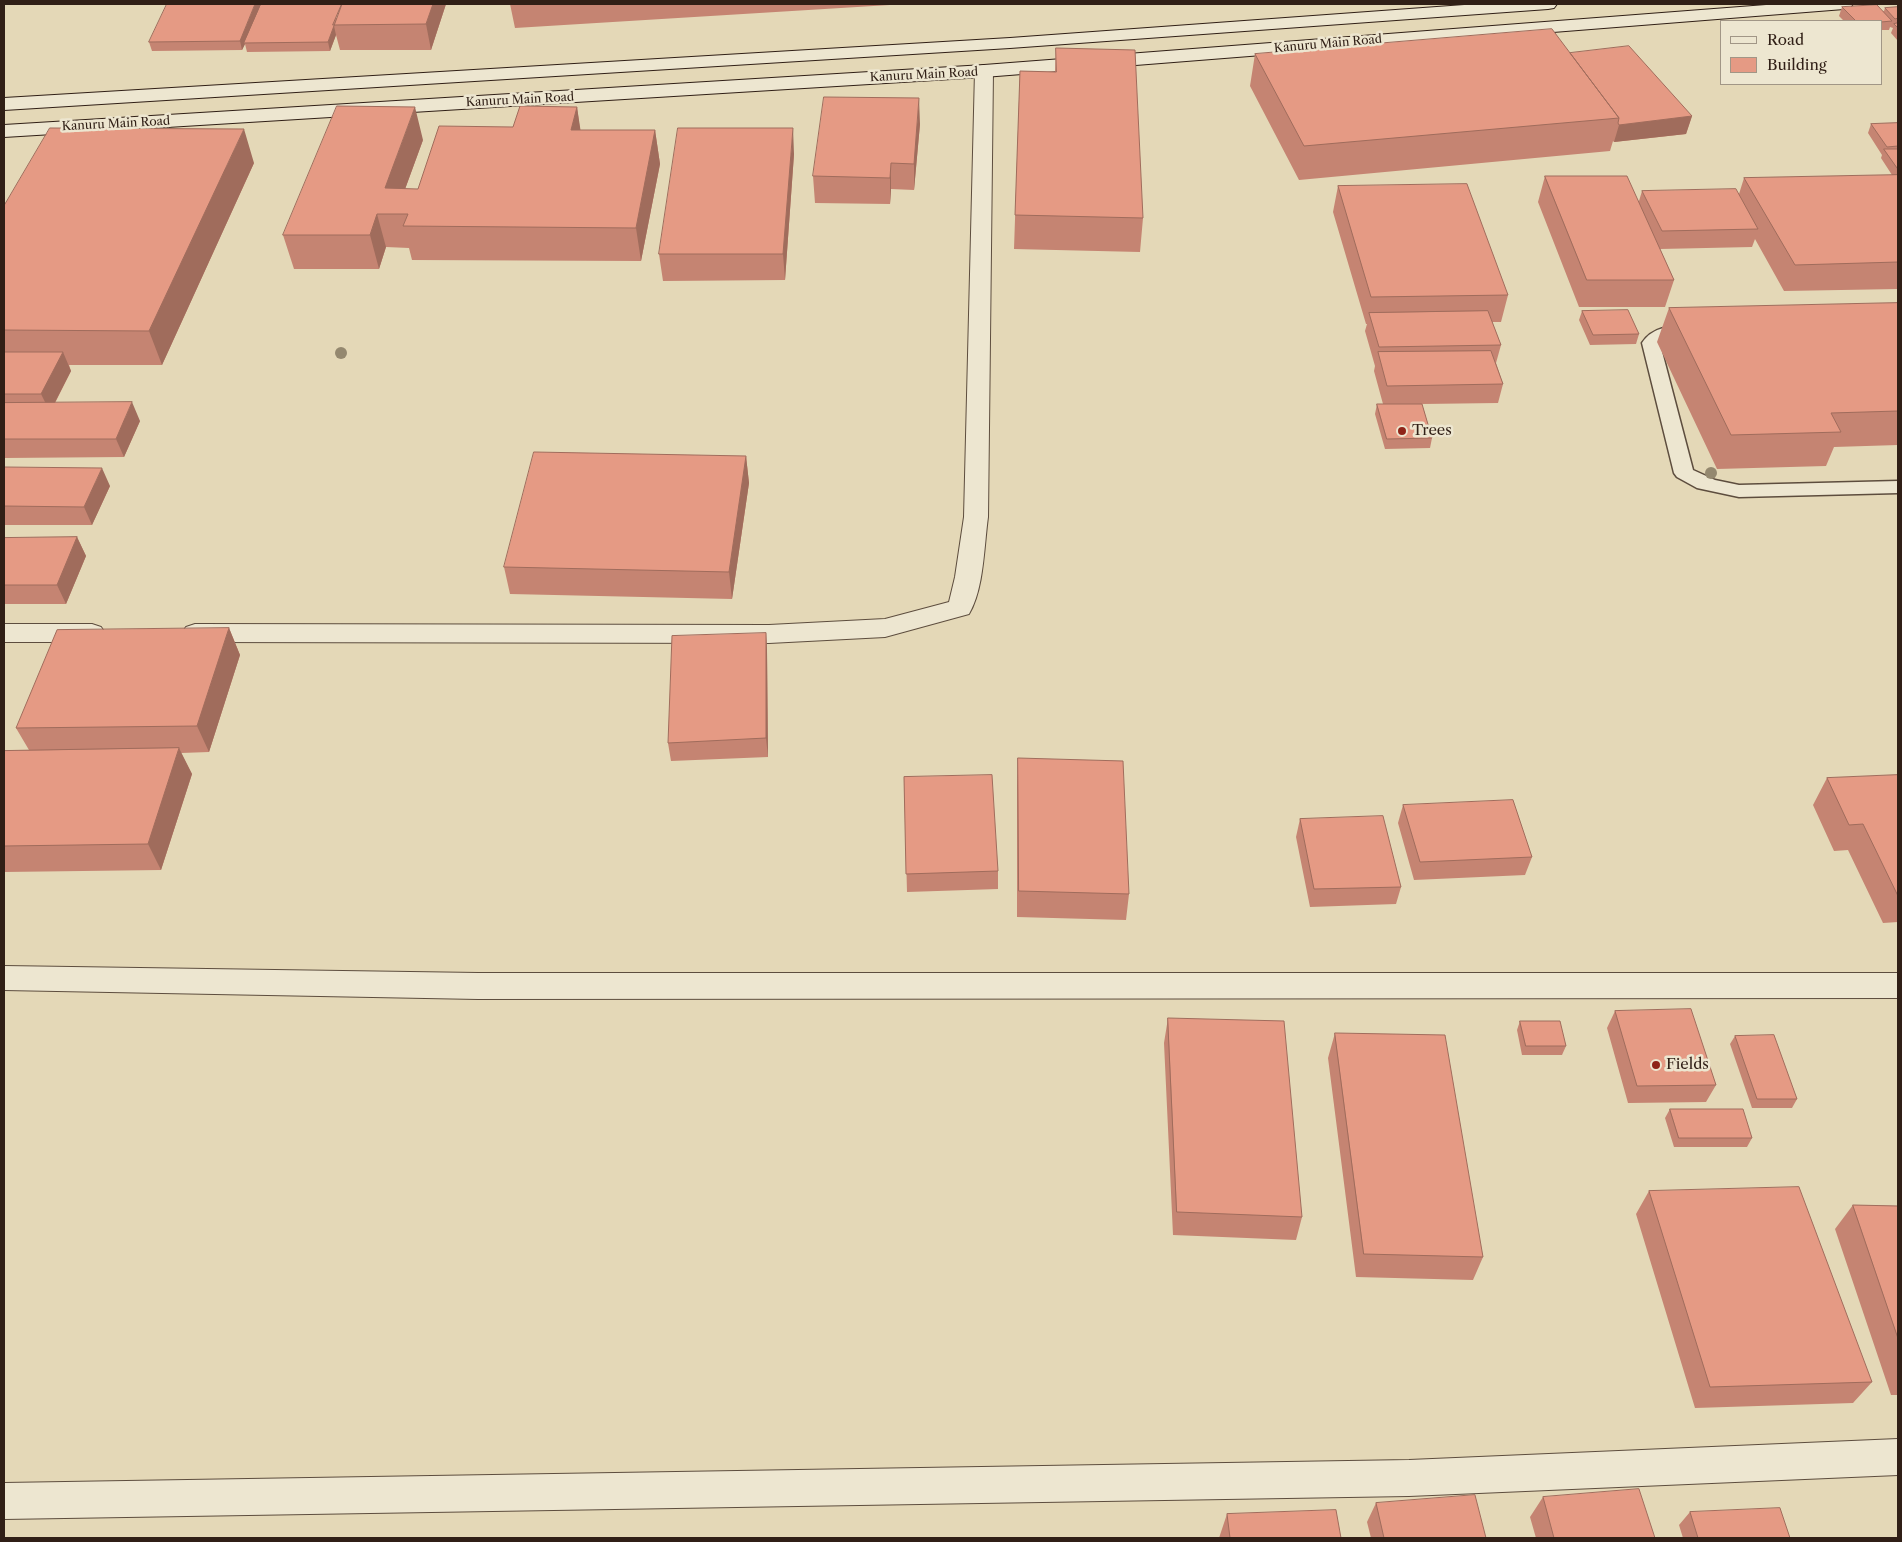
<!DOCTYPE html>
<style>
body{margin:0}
#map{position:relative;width:1902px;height:1542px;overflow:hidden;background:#e4d8b7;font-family:"Libre Caslon Text",serif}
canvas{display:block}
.frame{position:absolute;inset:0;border:5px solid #301f16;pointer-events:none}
.legend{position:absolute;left:1720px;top:20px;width:162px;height:65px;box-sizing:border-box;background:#ede6d0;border:1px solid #a19686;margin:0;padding:6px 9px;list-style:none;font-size:15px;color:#301f16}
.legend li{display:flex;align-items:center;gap:10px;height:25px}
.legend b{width:25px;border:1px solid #a19686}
</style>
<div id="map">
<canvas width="1902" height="1542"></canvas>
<div class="frame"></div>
<ul class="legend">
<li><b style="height:6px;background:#ede6d0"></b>Road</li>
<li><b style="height:14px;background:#e59a84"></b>Building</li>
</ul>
</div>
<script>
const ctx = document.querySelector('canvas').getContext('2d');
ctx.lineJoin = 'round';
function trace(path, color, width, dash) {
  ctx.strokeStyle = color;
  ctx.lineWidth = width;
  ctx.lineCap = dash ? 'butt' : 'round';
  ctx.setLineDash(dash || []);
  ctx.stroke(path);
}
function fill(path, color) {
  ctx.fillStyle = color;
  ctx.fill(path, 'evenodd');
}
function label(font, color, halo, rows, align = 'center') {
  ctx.font = font + ' "Libre Caslon Text",serif';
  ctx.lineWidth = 5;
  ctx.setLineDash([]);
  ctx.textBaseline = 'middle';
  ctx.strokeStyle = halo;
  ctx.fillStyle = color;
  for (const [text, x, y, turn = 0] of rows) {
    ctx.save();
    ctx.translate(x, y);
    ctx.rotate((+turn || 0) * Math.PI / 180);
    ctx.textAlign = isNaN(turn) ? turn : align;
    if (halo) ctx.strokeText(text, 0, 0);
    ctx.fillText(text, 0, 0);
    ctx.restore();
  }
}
const service = new Path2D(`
 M1690 325 1696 326 1699 330 1696 334 1671 337 1660 344 1693 470 1715 480 1739 485 1898 481V493L1739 497 1697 488 1677 477 1674 473 1642 343C1653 326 1672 326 1690 325Z`);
const minor = new Path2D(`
 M984 65 991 67 993 71 988 517C984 546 984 589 969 614L885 637 769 643 195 642 186 639 182 633 186 627 195 624 769 625 885 619 949 602 955 577 964 517 975 71 977 67Z
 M4 624H92L101 627 105 633 101 639 92 642H4Z
 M4 966 478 973H1898V998L478 999 4 990Z
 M1898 1439V1475L1409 1496 4 1519V1483L1409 1460Z`);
const secondary = new Path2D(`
 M1478 4H1557L1554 8 1548 9 1010 48 4 110V98L1010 38Z
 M1779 4H1853L1850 8 1844 9 984 77 4 137V125L984 65Z`);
trace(service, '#5d4d3e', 3);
trace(minor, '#5d4d3e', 2);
trace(secondary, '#301f16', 2);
fill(service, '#ede6d0');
fill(minor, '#ede6d0');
fill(secondary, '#ede6d0');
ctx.fillStyle = '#94886f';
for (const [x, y] of [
 [341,353],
 [1711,473]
]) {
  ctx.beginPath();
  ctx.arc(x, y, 6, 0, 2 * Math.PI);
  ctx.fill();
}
fill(new Path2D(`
 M446 4 431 50H340L336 35 330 51 247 52 245 44 242 50 152 51 149 42Z
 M510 4H906L515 28Z
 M1842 7 1884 11 1885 8 1898 7V41L1891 33 1893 28 1890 27 1889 30H1881V21H1844L1839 16Z
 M1056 48 1143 218 1140 252 1014 249 1020 71 1055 72Z
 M1570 53 1692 116 1686 134 1614 142 1613 141 1610 151 1299 180 1250 86 1255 54Z
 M577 107 580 130H655L660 164 641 261 412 260 409 248 386 247 379 269H294L283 235 423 140 405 189H418L513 127Z
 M1898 123V289L1784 291 1755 239 1752 247 1660 249 1674 280 1665 307H1579L1538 202 1545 176 1639 201 1642 191 1739 194 1744 178 1892 175 1881 158 1882 155 1868 133 1871 124Z
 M920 124 914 190 891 189 890 204 815 203 813 176Z
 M794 154 785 280 663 281 659 254Z
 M254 163 162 365H69L71 371 55 403 140 421 124 457 4 458V206Z
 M1338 186 1508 295 1501 322H1492L1501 345 1496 363 1503 384 1498 403 1422 404 1432 438 1430 448 1385 449 1375 414 1377 404H1383L1374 371 1375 366 1365 331 1367 324H1366L1333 212Z
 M1898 303V445L1834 447 1826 466 1717 469 1657 342 1669 308Z
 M1582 311 1639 334 1636 344 1590 345 1579 320Z
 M746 456 749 483 732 599 510 594 504 567Z
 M4 467 110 486 92 525H4Z
 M77 537 86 556 66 604H4V538Z
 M229 628 240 655 209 752 181 753 192 774 161 870 4 872V751L29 750 16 728Z
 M766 633 767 651 768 757 671 761 668 743Z
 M1018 758 1129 894 1126 920 1017 917V785Z
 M1898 775V922L1883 923 1848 850 1834 851 1813 805 1827 778Z
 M904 777 998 871V889L907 892Z
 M1403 805 1532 857 1525 875 1414 880 1398 823Z
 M1300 819 1401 887 1396 904 1310 907 1296 837Z
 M1615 1011 1716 1085 1706 1102 1628 1103 1607 1028Z
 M1168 1018 1302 1217 1296 1240 1173 1235 1164 1043Z
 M1520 1021 1566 1046 1562 1055H1522L1517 1030Z
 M1335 1033 1483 1257 1473 1280 1356 1277 1328 1058Z
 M1735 1036 1797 1099 1792 1108H1752L1730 1044Z
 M1670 1109 1752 1138 1747 1147H1674L1665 1118Z
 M1649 1191 1872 1382 1853 1403 1695 1408 1636 1214Z
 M1853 1205 1898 1206V1395H1891L1835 1229Z
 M1543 1497 1655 1538H1536L1530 1517Z
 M1376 1503 1486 1538H1371L1367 1522Z
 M1690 1512 1790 1538H1683L1679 1525Z
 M1227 1514 1341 1538H1219Z`), '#c58472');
fill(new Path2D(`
 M255 4H262L244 43 245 44 242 50 240 41Z
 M433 4H446L431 50 426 24Z
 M334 26 336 35 330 51 328 42Z
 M919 98 920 124 914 190V164Z
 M415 107 423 140 396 214 385 188Z
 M577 107 582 140 571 130Z
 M1692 116 1686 134 1614 142 1619 125Z
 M793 128 794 154 785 280 783 254Z
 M244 129 254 163 162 365 149 331Z
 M655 130 660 164 641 261 636 228Z
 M891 163V189L890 204V178Z
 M377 214 386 247 379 269 370 235Z
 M63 352 71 371 50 412 41 394Z
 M132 402 140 421 124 457 116 439Z
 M746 456 749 483 732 599 729 572Z
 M102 468 110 486 92 525 84 507Z
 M77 537 86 556 66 604 57 585Z
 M229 628 240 655 209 752 197 726Z
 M766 633 767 651 768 757 766 738Z
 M179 748 192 774 161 870 148 844Z`), '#a06c5c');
const building = new Path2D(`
 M167 4H255L240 41 149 42Z
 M261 4H342L328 42 244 43Z
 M342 4H433L426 24 333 25Z
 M1877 5 1892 21 1881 22 1856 21 1842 7Z
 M1898 7V18L1895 19 1885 8Z
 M1898 23V28L1894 24Z
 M1552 29 1619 118 1304 146 1255 54Z
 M1629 46 1692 116 1619 125 1618 123 1619 118 1570 53Z
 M1056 48 1135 50 1143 218 1015 215 1020 71 1056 72Z
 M824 97 919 98 914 164 891 163 890 178 813 176Z
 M337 106 415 107 385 188 418 189 439 126 513 127 520 106 577 107 571 130H655L636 228 403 226 408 214H377L370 235H283Z
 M1898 123V146L1887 147 1871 124Z
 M50 128 244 129 149 331 4 330V206Z
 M678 128H793L783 254H659Z
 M1884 149H1898V169Z
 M1898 175V262L1795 265 1744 178Z
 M1545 176H1627L1674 280H1587Z
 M1467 184 1508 295 1371 297 1338 186Z
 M1736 189 1758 229 1662 231 1642 191Z
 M1898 303V411L1831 413 1841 432 1731 435 1669 308Z
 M1628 310 1639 334 1593 335 1582 311Z
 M1488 311 1501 345 1379 347 1369 313Z
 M1491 351 1503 384 1387 386 1378 352Z
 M4 352H63L41 394H4Z
 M132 402 116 439H4V403Z
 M1377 404H1422L1432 438 1387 439Z
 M534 452 746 456 729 572 504 567Z
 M4 467 102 468 84 507 4 506Z
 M77 537 57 585H4V538Z
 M229 628 197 726 16 728 57 630Z
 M766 633V738L668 743 672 636Z
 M179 748 148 844 4 846V751Z
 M1018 758 1123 761 1129 894 1019 891Z
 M992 775 998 871 906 874 904 777Z
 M1898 775V896L1863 824 1849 825 1827 778Z
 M1513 800 1532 857 1420 862 1403 805Z
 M1383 816 1401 887 1314 889 1300 819Z
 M1691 1009 1716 1085 1637 1086 1615 1011Z
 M1168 1018 1284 1021 1302 1217 1177 1212Z
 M1520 1021H1560L1566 1046H1526Z
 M1335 1033 1445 1035 1483 1257 1364 1254Z
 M1774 1035 1797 1099H1757L1735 1036Z
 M1670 1109H1743L1752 1138H1679Z
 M1799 1187 1872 1382 1710 1387 1649 1191Z
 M1853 1205 1898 1206V1338Z
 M1639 1489 1655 1538H1554L1543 1497Z
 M1475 1495 1486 1538H1384L1376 1503Z
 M1780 1508 1790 1538H1698L1690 1512Z
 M1336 1510 1341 1538H1230L1227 1514Z`);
fill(building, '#e59a84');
trace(building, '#a06c5c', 1);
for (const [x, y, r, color] of [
 [1402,431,5,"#8f2418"],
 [1656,1065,5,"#8f2418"]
]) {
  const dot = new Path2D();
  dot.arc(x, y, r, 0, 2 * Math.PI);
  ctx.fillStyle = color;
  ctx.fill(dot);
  trace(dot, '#ede6d0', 2);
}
label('12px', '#301f16', '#ede6d0', [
 ["Kanuru Main Road",1328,44,-5],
 ["Kanuru Main Road",924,75,-3],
 ["Kanuru Main Road",520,100,-3],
 ["Kanuru Main Road",116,124,-3]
]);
label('15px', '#301f16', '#ede6d0', [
 ["Trees",1412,431],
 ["Fields",1666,1065]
], 'left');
</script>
